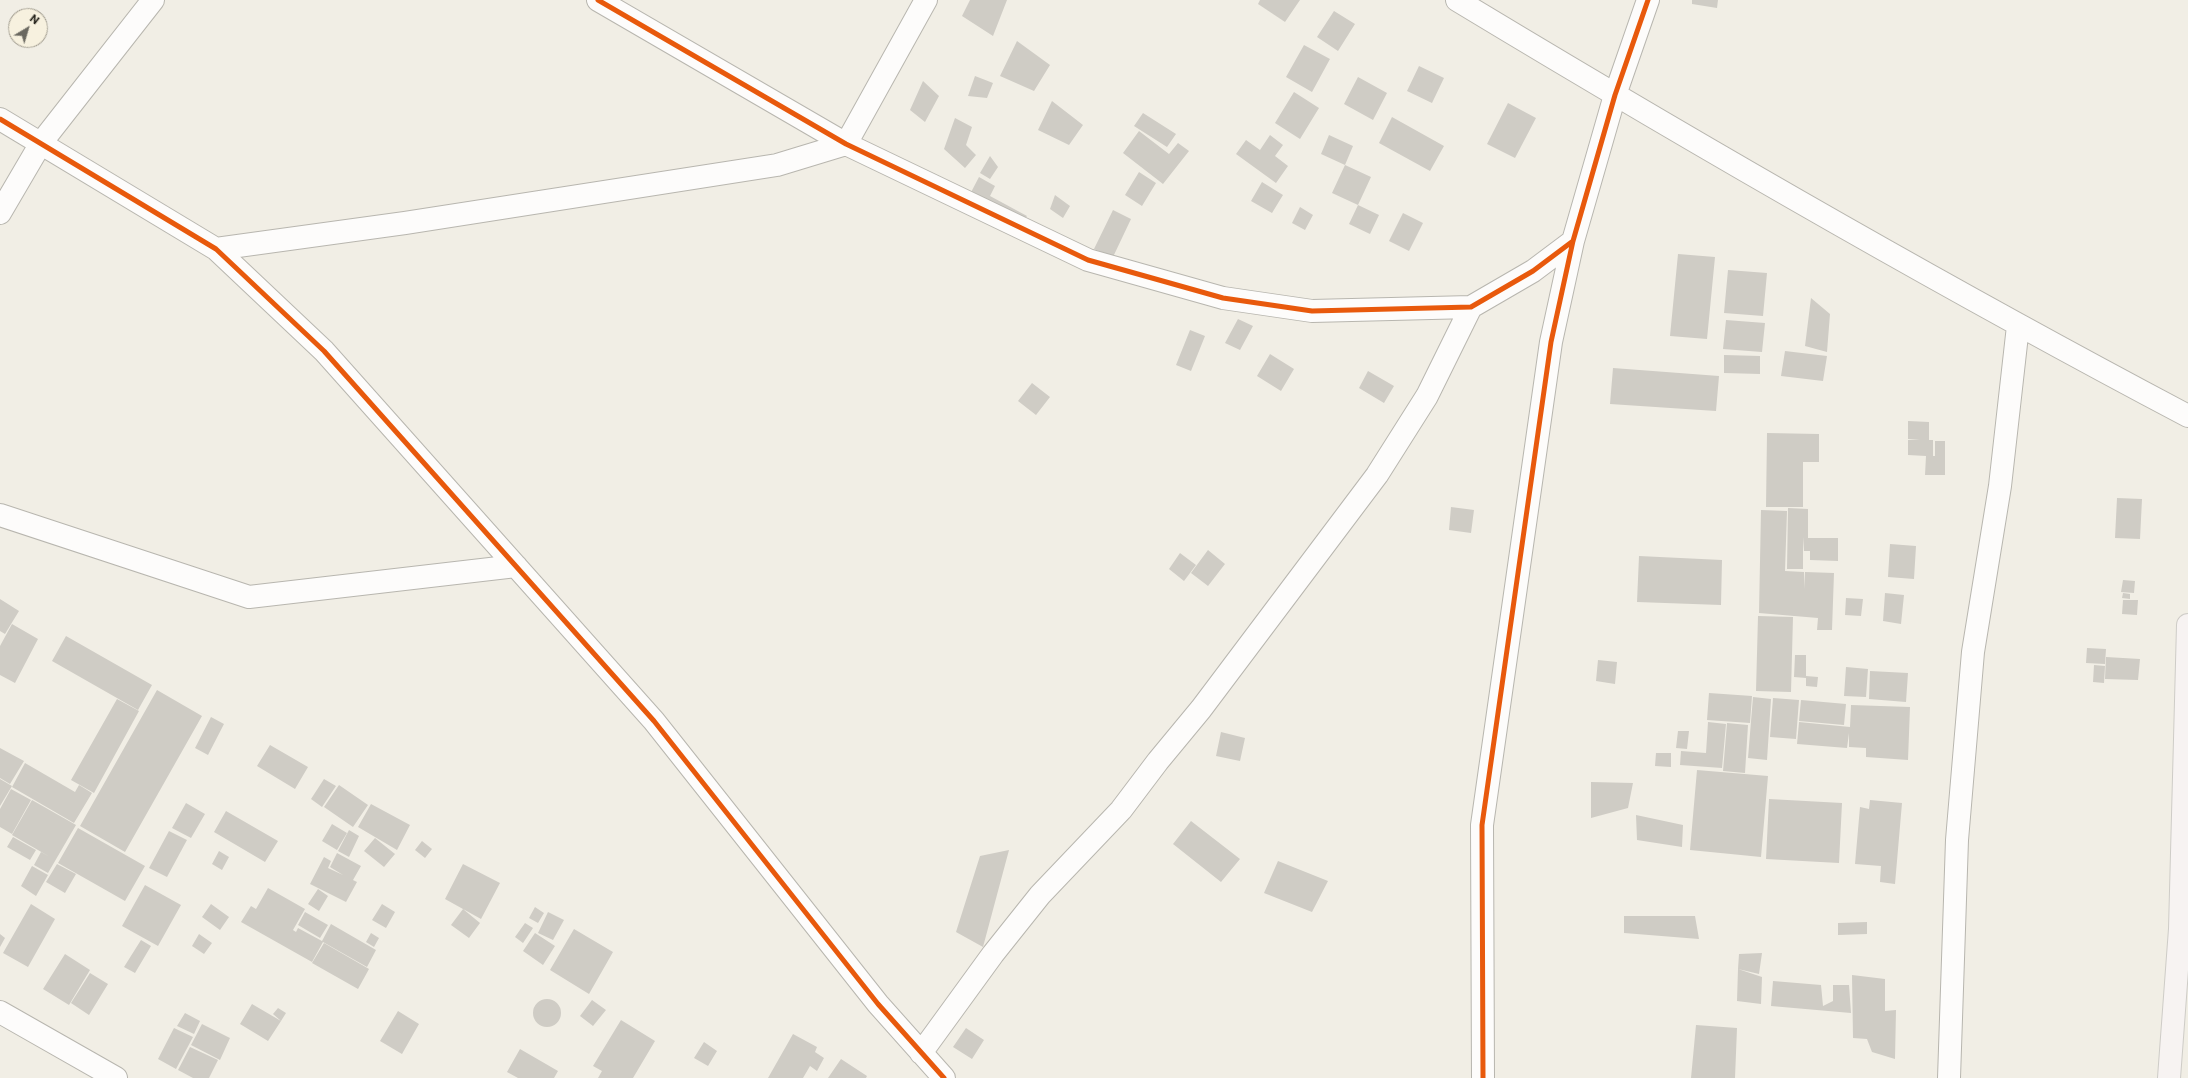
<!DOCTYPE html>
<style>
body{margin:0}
#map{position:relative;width:2188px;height:1078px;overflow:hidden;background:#f1eee5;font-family:Commissioner,sans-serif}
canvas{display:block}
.north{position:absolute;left:8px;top:8px;width:40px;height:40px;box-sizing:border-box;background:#f7f1df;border:1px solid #a29d90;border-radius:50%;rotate:38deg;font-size:11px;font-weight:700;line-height:16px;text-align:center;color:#222019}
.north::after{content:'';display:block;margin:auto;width:14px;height:18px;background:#6a6860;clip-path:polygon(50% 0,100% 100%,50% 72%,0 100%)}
</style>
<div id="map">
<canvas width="2188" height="1078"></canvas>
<div class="north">N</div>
</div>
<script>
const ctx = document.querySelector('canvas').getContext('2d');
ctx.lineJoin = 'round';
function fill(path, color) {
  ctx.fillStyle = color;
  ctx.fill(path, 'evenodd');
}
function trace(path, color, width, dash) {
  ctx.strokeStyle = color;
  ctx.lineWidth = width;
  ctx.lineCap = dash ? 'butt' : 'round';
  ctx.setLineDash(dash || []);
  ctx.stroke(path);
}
fill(new Path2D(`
 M970 0H1007L993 36 962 16Z
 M1260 0H1300L1285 22 1258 4Z
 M1692 0H1718L1717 8 1692 4Z
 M1334 11 1355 24 1338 51 1317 37Z
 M1017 41 1050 65 1034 91 1000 76Z
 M1304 45 1330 59 1312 92 1286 77Z
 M1419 66 1444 78 1432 103 1407 91Z
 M975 76 993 83 987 98 968 96Z
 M1358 77 1387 93 1373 120 1344 104Z
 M923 81 939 96 925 122 910 110Z
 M1294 92 1319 108 1300 139 1275 123Z
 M1052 101 1083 125 1069 145 1038 130Z
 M1508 103 1536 118 1515 158 1487 144Z
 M1143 113 1176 134 1167 147 1134 126Z
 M1392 117 1444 146 1430 171 1379 143Z
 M955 118 972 127 966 145 976 155 965 168 944 149Z
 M1139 131 1169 154 1178 143 1189 151 1163 184 1123 153Z
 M1270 135 1283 145 1275 156 1288 166 1276 183 1236 154 1246 140 1260 150Z
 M1329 135 1353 146 1345 165 1371 177 1358 205 1332 193 1345 165 1321 154Z
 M990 156 998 167 990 179 980 173Z
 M1139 172 1156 183 1142 206 1125 195Z
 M979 177 995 186 990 196 1027 216 1019 227 968 198Z
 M1262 182 1283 195 1272 213 1251 201Z
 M1055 195 1070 206 1063 218 1050 209Z
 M1358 205 1379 215 1370 234 1349 224Z
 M1300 207 1313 215 1305 230 1292 223Z
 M1113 210 1131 219 1113 257 1094 249Z
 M1403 213 1423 223 1409 251 1389 241Z
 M1678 254 1715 257 1707 339 1670 336Z
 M1728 270 1767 273 1763 316 1724 313Z
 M1811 298 1830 314 1827 352 1805 346Z
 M1238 319 1253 326 1240 350 1225 343Z
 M1726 320 1765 323 1762 352 1723 349Z
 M1190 330 1205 336 1191 371 1176 365Z
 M1785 351 1827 356 1823 381 1781 376Z
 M1270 354 1294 369 1281 391 1257 376Z
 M1724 355 1760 356V374L1724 373Z
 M1613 368 1719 376 1716 411 1610 404Z
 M1368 371 1394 386 1384 403 1359 388Z
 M1032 383 1050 397 1036 415 1018 401Z
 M1908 421 1929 422V440H1933V456H1935V441H1945V475H1925L1926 456 1908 455V440H1920L1908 439Z
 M1767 433 1819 434V462H1803V507H1766Z
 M2117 498 2142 499 2140 539 2115 538Z
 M1451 507 1474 510 1471 533 1449 530Z
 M1788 508 1808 509V538H1838V561L1810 560V551H1804L1803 537V569H1787Z
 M1761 510 1787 511 1785 571 1804 572V589L1805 572 1834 573 1832 630H1817L1818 618 1759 613Z
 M1890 544 1916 546 1914 579 1888 577Z
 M1208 550 1225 564 1208 586 1191 573Z
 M1180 553 1196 565 1184 581 1169 569Z
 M1639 556 1722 560 1721 605 1637 602Z
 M2123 580 2135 581 2134 593 2121 592Z
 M1885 593 1904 595 1901 624 1883 621Z
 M2123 593 2130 594V599L2122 598Z
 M1846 598 1863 599 1861 616 1845 615Z
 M0 599 19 611 5 634 0 631Z
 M2123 600H2138L2137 615 2122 614Z
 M1758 616 1793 617 1791 692 1756 691Z
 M12 624 38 639 15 683 0 675V646Z
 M66 636 152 685 138 710 52 661Z
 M2087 648 2106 649 2105 664 2086 663Z
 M1795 655H1806V678L1794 677Z
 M2106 657 2140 659 2138 680 2105 679Z
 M1598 660 1617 662 1615 684 1596 681Z
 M2094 665 2105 666 2104 683 2093 682Z
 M1846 667 1868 669 1866 697 1844 696Z
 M1870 671 1908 673 1906 702 1869 699Z
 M1806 676 1818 677 1817 687 1806 686Z
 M157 690 202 716 125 852 80 826Z
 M1709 693 1752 696 1750 723 1707 720Z
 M1753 697 1771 699 1767 760 1748 758Z
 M1773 698 1799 700 1796 739 1770 737Z
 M117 699 139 711 94 793 71 780Z
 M1801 700 1846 704 1844 725 1799 721Z
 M1851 705 1910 707 1908 760 1866 757V748L1849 747V733L1847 748 1797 744 1799 722 1850 727Z
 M211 717 224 724 208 755 195 748Z
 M1708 722 1726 724 1722 768 1680 765 1681 751 1706 753Z
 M1727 723 1748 725 1745 773 1723 771Z
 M1678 731H1689L1687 749 1676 748Z
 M1221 732 1245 738 1240 761 1216 756Z
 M270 745 308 767 295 789 257 766Z
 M0 748 24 761 10 784 0 778Z
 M1656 753H1671V767L1655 766Z
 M25 763 75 792 79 785 92 793 74 823 12 787Z
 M1697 770 1768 776 1761 857 1690 850Z
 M0 779 12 786 0 806Z
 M324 779 336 786 322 807 311 799Z
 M1591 782 1633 783 1628 808 1591 818Z
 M339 785 368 805 353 827 324 807Z
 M11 789 31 800 12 834 0 827V809Z
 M1769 799 1842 803 1839 863 1766 859Z
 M32 800 76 825 48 873 34 865 41 852 50 857 12 835Z
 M1870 800 1902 803 1895 884 1880 882 1881 866 1855 864 1860 807 1869 809Z
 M186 803 205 814 191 838 172 828Z
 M371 804 410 825 397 850 358 827Z
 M226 811 278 841 265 862 214 832Z
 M1636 815 1683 825 1682 847 1637 840Z
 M1191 821 1240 859 1221 882 1173 844Z
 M332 824 347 833 337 850 322 841Z
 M78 828 145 866 125 901 58 863Z
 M349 830 359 836 349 857 338 851Z
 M169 831 187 840 167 877 149 868Z
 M13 837 36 850 30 860 7 847Z
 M375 838 395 854 384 867 364 851Z
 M422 841 432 849 425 858 415 850Z
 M1009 850 983 947 956 932 980 856Z
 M219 851 229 857 222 870 212 864Z
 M337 853 361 866 353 880 357 882 346 902 310 884 324 857 331 861 328 868 343 875 330 867Z
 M1278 861 1328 881 1312 912 1264 893Z
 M57 864 76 874 65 893 46 882Z
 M463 864 500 883 481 919 445 899Z
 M32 866 48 875 36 896 21 886Z
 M145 885 181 905 158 946 122 926Z
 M268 888 305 909 293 930 296 932 298 928 322 941 331 924 376 950 367 967 323 942 312 962 241 922 251 906 256 909Z
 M318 889 328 896 319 911 308 904Z
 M31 904 55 919 28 967 3 953Z
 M211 904 229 917 220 930 202 917Z
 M382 904 395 912 386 928 372 920Z
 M535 907 544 913 538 923 529 918Z
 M463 909 480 923 469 938 451 925Z
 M305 912 328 925 320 938 298 925Z
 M548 912 564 920 553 940 538 933Z
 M1624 916H1695L1699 939 1624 933Z
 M1867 922V934L1838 935V923Z
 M525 923 533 928 523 943 515 937Z
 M574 929 613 952 589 994 550 970Z
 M371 933 379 938 374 947 366 942Z
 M535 933 555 946 543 965 523 951Z
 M0 934 5 938 0 947Z
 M199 934 212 943 204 954 192 946Z
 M141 940 151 946 135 973 124 967Z
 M324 943 369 969 358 989 312 963Z
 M1762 953 1759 974 1738 969 1739 954Z
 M65 954 90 970 69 1005 43 989Z
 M1738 969 1762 977 1761 1004 1737 1001Z
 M90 973 108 984 89 1015 71 1003Z
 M1852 975 1885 979V1011L1896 1010 1895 1059 1872 1052 1867 1039 1853 1038Z
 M1773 981 1821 985 1823 1006 1833 1001V985H1849L1851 1013 1771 1006Z
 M533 1013a14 14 0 1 1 28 0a14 14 0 1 1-28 0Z
 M592 1000 606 1010 593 1026 580 1016Z
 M252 1004 281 1021 268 1041 240 1024Z
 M278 1008 286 1013 281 1021 273 1014Z
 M398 1011 419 1024 402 1054 380 1041Z
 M185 1013 200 1021 194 1034 177 1026Z
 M621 1020 655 1041 633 1078H598L602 1071 593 1066Z
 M202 1024 230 1038 220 1060 191 1045Z
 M1696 1025 1737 1028 1735 1078H1691Z
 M174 1028 193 1037 176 1069 158 1059Z
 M966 1028 984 1040 972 1059 953 1047Z
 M793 1034 817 1047 815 1052 824 1058 817 1071 810 1066 803 1078H768Z
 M704 1042 717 1051 708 1066 694 1058Z
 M190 1047 218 1060 209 1078H193L178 1070Z
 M520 1049 558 1071 554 1078H518L507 1072Z
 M841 1059 867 1076 866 1078H828Z`), '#cfccc5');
const minor = new Path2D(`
 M598 0 846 144 1088 260 1223 298 1312 311 1471 307 1533 271 1573 241
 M1457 0C1697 145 1940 285 2188 416
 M0 119 216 249 324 351 654 721 878 1004 944 1078
 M0 213 41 143 153 0
 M216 249 405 223 777 165 846 144 926 0
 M0 515 249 597 516 566
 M0 1012 116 1078
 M921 1053 993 954 1040 895 1121 810 1158 761 1201 709 1377 475 1427 396 1471 307
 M1483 1078 1482 825 1551 342 1573 241 1615 95 1648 0
 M1949 1078 1957 840 1973 652 2000 486 2018 326`);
const major = new Path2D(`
 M2169 1078 2180 929 2188 625`);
trace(minor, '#b8b6af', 24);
trace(major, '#ceccc7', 24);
trace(minor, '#fdfcfb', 22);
trace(major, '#f7f3f2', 22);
trace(new Path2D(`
 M598 0 846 144 1088 260 1223 298 1312 311 1471 307 1533 271 1573 241
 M0 119 216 249 324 351 654 721 878 1004 944 1078
 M1483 1078 1482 825 1551 342 1573 241 1615 95 1648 0`), '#e8590c', 5);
</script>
